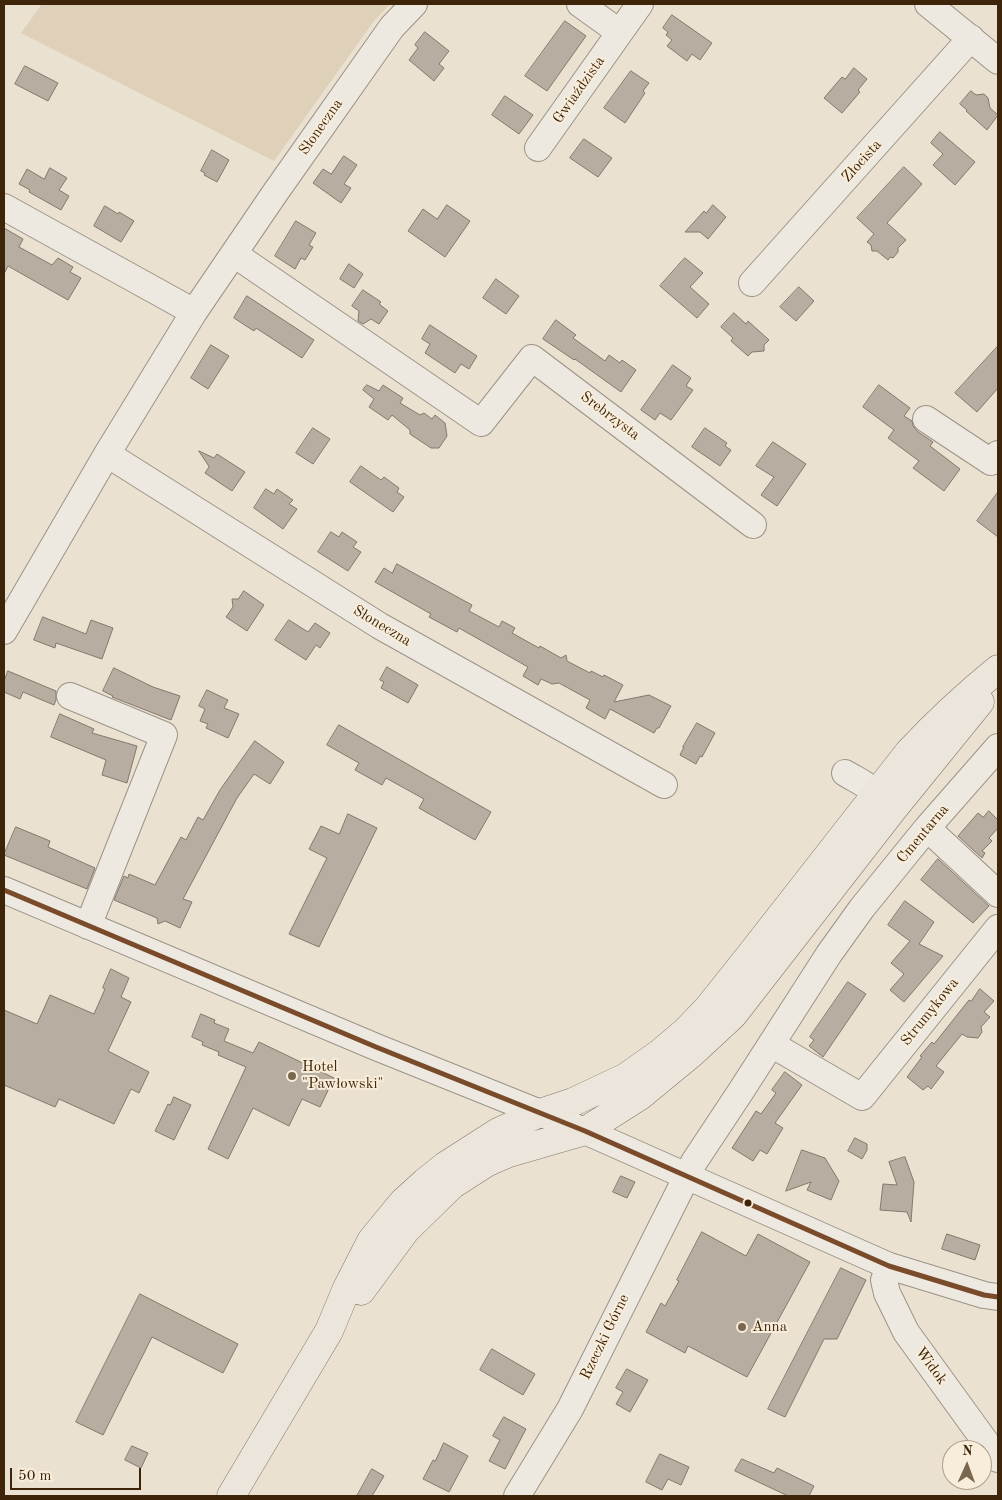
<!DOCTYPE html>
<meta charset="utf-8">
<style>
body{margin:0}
#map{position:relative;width:1002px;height:1500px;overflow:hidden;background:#eae1d0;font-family:"Old Standard TT",serif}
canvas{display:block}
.frame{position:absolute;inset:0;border:5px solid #3e2509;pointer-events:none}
.north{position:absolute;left:942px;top:1440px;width:50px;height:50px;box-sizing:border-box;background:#f8edda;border:1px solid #ae9d86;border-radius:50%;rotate:2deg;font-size:14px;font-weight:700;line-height:20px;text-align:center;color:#3e2509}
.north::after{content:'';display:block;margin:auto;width:18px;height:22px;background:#7a674f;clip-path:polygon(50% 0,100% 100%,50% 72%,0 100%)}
.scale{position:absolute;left:10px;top:1468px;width:131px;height:22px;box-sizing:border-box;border:2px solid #3e2509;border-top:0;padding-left:6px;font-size:15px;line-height:18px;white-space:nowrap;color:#3e2509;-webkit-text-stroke:4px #f8edda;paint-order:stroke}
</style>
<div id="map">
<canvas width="1002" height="1500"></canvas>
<div class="frame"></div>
<div class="north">N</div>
<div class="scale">50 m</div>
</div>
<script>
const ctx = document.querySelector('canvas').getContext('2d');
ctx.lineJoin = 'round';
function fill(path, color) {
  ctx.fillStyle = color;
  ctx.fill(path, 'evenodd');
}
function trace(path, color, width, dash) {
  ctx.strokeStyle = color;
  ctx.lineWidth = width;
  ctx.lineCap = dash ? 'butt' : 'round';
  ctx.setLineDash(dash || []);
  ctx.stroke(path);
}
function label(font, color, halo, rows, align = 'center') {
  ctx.font = font + ' "Old Standard TT",serif';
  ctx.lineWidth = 4;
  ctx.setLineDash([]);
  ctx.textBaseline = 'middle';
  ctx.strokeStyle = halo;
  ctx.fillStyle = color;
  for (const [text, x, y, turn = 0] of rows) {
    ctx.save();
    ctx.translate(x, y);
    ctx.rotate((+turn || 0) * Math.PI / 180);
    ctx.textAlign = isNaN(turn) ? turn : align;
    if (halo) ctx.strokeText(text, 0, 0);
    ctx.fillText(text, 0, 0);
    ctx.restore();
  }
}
fill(new Path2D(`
 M42 4H390L374 21 274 161 21 33Z`), '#dfd1b9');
const building = new Path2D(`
 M672 15 712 43 700 60 692 54 687 61 667 46 672 40 666 35 668 32 663 28Z
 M565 21 586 36 547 91 525 76Z
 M425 32 449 51 439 64 444 68 434 81 409 60 418 48 415 45Z
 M25 66 58 83 48 101 15 84Z
 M854 68 867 79 858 90 860 92 842 113 824 98 842 77 845 79Z
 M631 71 649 83 643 91 645 93 625 123 604 108Z
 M971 91 976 95 984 94 988 98 990 108 998 115 987 130 966 111 967 110 960 104Z
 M505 96 533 115 519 134 492 115Z
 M940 132 975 162 955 185 933 165 943 154 931 143Z
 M584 139 612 158 598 177 570 158Z
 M212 150 229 160 217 182 204 175 205 173 201 171Z
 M344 156 357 165 344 184 351 188 341 203 313 183 323 169 331 174Z
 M904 167 922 184 887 223 906 240 898 248V252L893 258 890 257 888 260 877 251H872L871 245 867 242 874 234 857 218Z
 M50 168 67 178 59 190 69 196 61 210 29 192 30 190 19 184 27 169 44 179Z
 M447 205 470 221 445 257 408 231 423 209 437 219Z
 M713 205 726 217 708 239 700 232H685L704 211 706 213Z
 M105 206 118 214 119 212 134 221 121 242 94 226Z
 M296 221 316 233 309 245 313 247 305 260 301 258 295 269 275 256Z
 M4 228 23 239 19 247 52 265 58 258 73 267 70 272 81 278 68 300 8 266 4 274Z
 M685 258 703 273 690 287 709 304 697 318 660 286Z
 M349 264 363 274 354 288 340 279Z
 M496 279 519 296 506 314 483 298Z
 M799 287 814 301 796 321 780 307Z
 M363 290 381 302 379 304 388 311 379 324 371 319 363 324 358 321 359 311 352 306Z
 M247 296 314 340 302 358 256 328 254 331 234 318Z
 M734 313 746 324 748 321 769 340 764 345V351L752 352 748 356 731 341 733 338 721 327Z
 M556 320 576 335 573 338 605 361 609 355 620 363 622 360 636 370 621 392 575 359 574 360 543 339Z
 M430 325 477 356 469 369 461 364 455 373 425 353 430 344 422 339Z
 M211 345 229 356 208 389 191 378Z
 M998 346V388L977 412 955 393Z
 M673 365 691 378 686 386 693 390 671 420 660 413 655 420 641 410Z
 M367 385 379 391 383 385 403 398 400 403 420 415 424 413 432 419 435 415 445 423 447 436 439 448H431L410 434V430L392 415 388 420 369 407 374 399 363 390Z
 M879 385 910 408 904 416 912 421 913 426 918 432 933 442 930 446 960 469 944 491 913 468 919 461 888 438 894 430 863 407Z
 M313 428 330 439 313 464 296 453Z
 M705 428 727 443 725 446 731 450 720 466 692 447Z
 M773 442 806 464 777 506 761 495 774 477 756 466Z
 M199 451 214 458 217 454 245 472 232 491 205 473 209 467Z
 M361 466 381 480 384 477 399 488 397 492 404 497 393 512 350 482Z
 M266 489 274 494 277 489 293 500 289 504 297 509 283 529 254 508Z
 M998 492V537L977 521Z
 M331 532 339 537 342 532 357 542 353 547 361 552 348 571 318 552Z
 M397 564 472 605 469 611 499 627 502 621 515 628 512 633 539 648 540 646 561 658 566 655 567 661 590 673 591 671 603 677 604 675 623 685 614 702 649 695 671 706 659 728H657L654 733 610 709 605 719 586 708 590 700 559 683 552 684 541 679 538 685 523 676 528 667 459 628 457 632 429 617 431 614 375 582 384 568 392 573Z
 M244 591 264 605 247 631 226 617 233 607 232 599H238Z
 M43 617 86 634 91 620 113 628 102 659 56 643 55 648 34 640Z
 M289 620 308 632 315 623 330 633 320 648 316 645 306 660 275 640Z
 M387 667 418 685 408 703 381 688 384 682 380 680Z
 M114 668 153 687 180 696 171 720 112 697 113 696 103 691Z
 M8 671 56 691V700L54 705 23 692 20 699 4 692V682Z
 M207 690 228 700 224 708 239 714 228 738 206 728 208 724 200 721 205 709 199 706Z
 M60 714 94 729 92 733 137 746 127 783 102 775 106 760 51 737Z
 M697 723 715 733 702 757 700 756 696 764 680 755 684 747H683Z
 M339 725 491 812 475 840 419 808 424 799 386 778 382 785 355 770 359 763 327 745Z
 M255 741 284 762 270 784 254 774 237 798 183 899 192 902 180 928 165 921 158 924 157 918 114 900 124 876 128 878 129 874 155 885 181 837 186 840 198 817 203 820 220 790Z
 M989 811 998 820V828L989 838 992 841 982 851 985 853 982 858 958 836 978 813 983 817Z
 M348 814 377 828 319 947 289 934 327 858 309 849 321 826 339 834Z
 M16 827 50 841 48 847 95 868 87 889 4 855Z
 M938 859 989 906 973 923 921 880Z
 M905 901 934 922 919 944 943 956 904 1002 890 990 904 974 891 963 910 941 888 925Z
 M111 969 129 978 121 997 131 1002 108 1051 149 1072 139 1093 131 1089 114 1124 59 1099 55 1107 4 1085V1010L37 1024 50 995 94 1014 105 989 103 988Z
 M848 982 866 994 823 1057 809 1046 814 1040 810 1037Z
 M980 989 994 1001 984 1012 990 1017 981 1027 982 1032 978 1038 967 1037 962 1034 936 1066 944 1072 931 1089 928 1086 923 1090 907 1077 922 1057 920 1056 932 1042 934 1044 969 1000 971 1001Z
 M201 1014 215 1020 214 1023 229 1029 224 1041 253 1053 259 1042 334 1078 320 1107 302 1099 289 1126 253 1108 228 1159 208 1149 246 1067 218 1055 219 1052 202 1045 203 1042 192 1037Z
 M785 1072 802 1085 775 1123 783 1128 767 1154 760 1150 753 1161 732 1148 756 1111 761 1114 776 1093 772 1090Z
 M174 1097 191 1105 174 1140 155 1131 168 1104 170 1105Z
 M855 1138 867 1144V1150L862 1159 848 1151Z
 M802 1150 825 1158 839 1181 831 1200 807 1190 811 1182 786 1191Z
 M905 1157 914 1182 911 1222 907 1212 880 1210 883 1184 897 1185 889 1162Z
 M621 1176 635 1182 627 1198 613 1192Z
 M702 1232 746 1256 758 1234 810 1262 747 1377 688 1346 685 1353 646 1332 661 1303 665 1306 679 1281 677 1280Z
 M947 1234 980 1245 975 1260 942 1249Z
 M841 1268 866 1280 837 1339H824L785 1417 768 1409Z
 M140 1294 238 1344 223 1373 152 1337 103 1435 76 1422Z
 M492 1349 535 1374 523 1395 480 1370Z
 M627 1369 648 1380 630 1412 616 1404 623 1392 616 1388Z
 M504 1417 526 1429 505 1469 489 1461 500 1440 493 1436Z
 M444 1443 468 1456 449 1492 423 1479 433 1460 435 1461Z
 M132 1446 148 1453 141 1468 125 1460Z
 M660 1454 689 1467 681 1485 668 1479 662 1490 646 1482Z
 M742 1459 774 1473 777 1468 814 1486 809 1496H788L735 1471Z
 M372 1469 384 1476 372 1496H357Z`);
fill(building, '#b7aea1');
trace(building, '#82796c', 1);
const minor = new Path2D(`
 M580 4 619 32
 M928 4 998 61
 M538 148 640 4
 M4 207 194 312
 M234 254 481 423 532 358 753 525
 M752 283 971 38
 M926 419 991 462 998 454
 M107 454 380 626 664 785
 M4 631 107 454 194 312 275 193 392 27 414 4
 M70 696 164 735 88 926
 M845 773C863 784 884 790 880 815
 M927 828 998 894
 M4 890 376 1047 585 1131 889 1266 984 1295 998 1297
 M771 1044 862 1097 998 928
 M889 1266 884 1280 887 1293 906 1332 998 1459
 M517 1496 570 1409 694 1162 741 1091 829 954 862 908 927 828 998 747`);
const major = new Path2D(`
 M361 1291 406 1230 452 1185 486 1163 509 1153 585 1131 640 1096 691 1054 733 1015 894 808 980 702
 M231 1496 329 1331 347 1288 371 1241 403 1202 425 1182 445 1166 498 1132 540 1113 573 1102 626 1077 660 1053 686 1031 708 1008 751 954 909 752C937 722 966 695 998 669`);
trace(minor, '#9b9386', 28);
trace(major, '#82796c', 29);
trace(minor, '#ede9e1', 26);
trace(major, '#ebe5dc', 28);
trace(new Path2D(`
 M4 890 376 1047 585 1131 889 1266 984 1295 998 1297`), '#7a4b2a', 5);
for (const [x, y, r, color] of [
 [292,1076,5,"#7a674f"],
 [748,1203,4.5,"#3e2509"],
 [742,1327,5,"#7a674f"]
]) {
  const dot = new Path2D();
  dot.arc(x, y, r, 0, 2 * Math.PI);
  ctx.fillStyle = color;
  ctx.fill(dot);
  trace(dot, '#f8edda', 2);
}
label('15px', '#3e2509', '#f8edda', [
 ["Gwiaździsta",579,90,-55],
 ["Słoneczna",321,127,-55],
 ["Złocista",862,161,-48],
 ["Srebrzysta",610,416,37],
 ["Słoneczna",382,626,31],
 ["Cmentarna",923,834,-50],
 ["Strumykowa",930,1012,-51],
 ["Rzeczki Górne",605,1337,-64],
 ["Widok",931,1366,54]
]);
label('15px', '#3e2509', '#f8edda', [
 ["Hotel",302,1067],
 ["\"Pawłowski\"",302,1084],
 ["Anna",752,1327]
], 'left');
</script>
